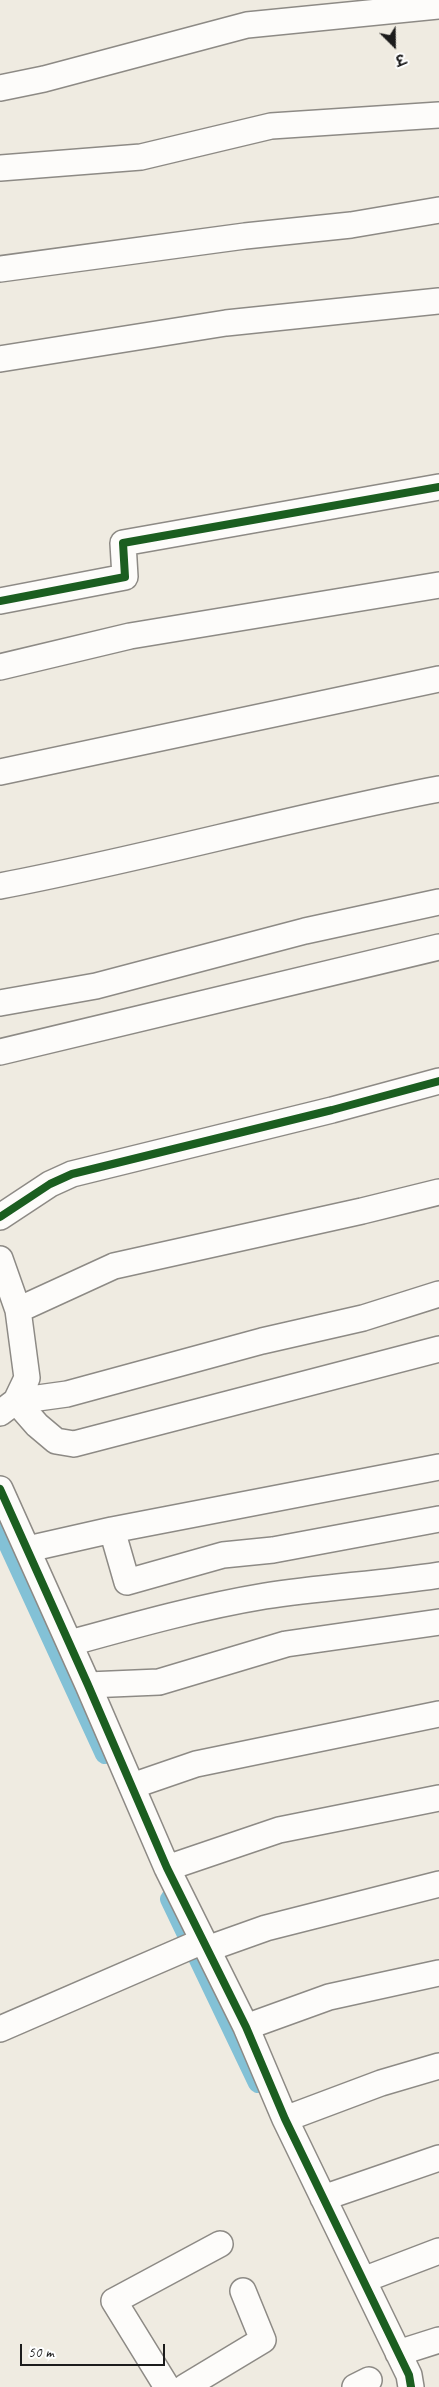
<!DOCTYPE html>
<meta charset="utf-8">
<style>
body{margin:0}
#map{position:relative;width:439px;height:2387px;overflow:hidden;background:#efebe1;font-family:Caveat,"Playpen Sans Deva",sans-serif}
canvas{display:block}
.north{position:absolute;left:369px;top:20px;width:50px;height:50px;-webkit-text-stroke:4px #fff;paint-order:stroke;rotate:157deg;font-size:14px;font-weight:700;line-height:20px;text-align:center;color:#1c1c1c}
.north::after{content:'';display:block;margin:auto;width:18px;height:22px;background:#1c1c1c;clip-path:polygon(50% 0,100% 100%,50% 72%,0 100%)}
.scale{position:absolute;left:20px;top:2344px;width:145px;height:22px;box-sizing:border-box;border:2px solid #1c1c1c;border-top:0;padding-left:6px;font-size:15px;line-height:18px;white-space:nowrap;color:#1c1c1c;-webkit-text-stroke:4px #fff;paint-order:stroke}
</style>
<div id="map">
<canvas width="439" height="2387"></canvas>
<div class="north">उ</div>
<div class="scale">50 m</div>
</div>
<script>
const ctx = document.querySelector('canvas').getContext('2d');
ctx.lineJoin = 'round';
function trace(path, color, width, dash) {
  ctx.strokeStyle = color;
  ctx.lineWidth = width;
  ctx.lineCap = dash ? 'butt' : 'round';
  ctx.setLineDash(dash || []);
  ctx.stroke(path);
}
trace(new Path2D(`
 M0 1526 105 1754
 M170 1899 258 2083`), '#83c1d6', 20);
const minor = new Path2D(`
 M0 88 44 79 247 25 439 6
 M0 168 141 157 271 126 439 115
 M0 269 245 236 351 225 439 210
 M0 359 226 323 439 301
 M0 601 125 577 123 543 439 487
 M0 667 130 636 439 585
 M0 772 439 679
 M0 886C147 858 292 817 439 789
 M0 1003 96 986 305 931 439 902
 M0 1052 439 947
 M0 1217 50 1184 72 1174 332 1110 439 1081
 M0 1259 18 1310 27 1378 16 1401 0 1413
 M18 1310 114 1266 362 1211 439 1192
 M16 1401 37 1425 56 1441 74 1444 439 1349
 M16 1401 67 1394 262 1341 363 1318 439 1294
 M0 1489 88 1685 167 1868 246 2027 285 2119 409 2375 411 2387
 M112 1530 127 1582 223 1555 273 1550 439 1519
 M28 1549 112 1530 439 1467
 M70 1643C135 1625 199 1607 265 1596 323 1587 381 1584 439 1575
 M88 1685 159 1682 286 1644 439 1622
 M132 1786 196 1764 439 1714
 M167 1868 279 1830 439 1798
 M207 1949 266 1928 439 1884
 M246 2027 329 1997 439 1973
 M0 2029 203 1941
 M285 2119 381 2083 439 2066
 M323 2198 439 2158
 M363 2280 439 2251
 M398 2353 439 2340
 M167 2387 114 2301 220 2244
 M185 2387 263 2340 243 2291
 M355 2387 369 2380`);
trace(minor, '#8d8a85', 28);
trace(minor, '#fdfcfa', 25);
trace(new Path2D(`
 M0 601 125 577 123 543 439 487
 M0 1217 50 1184 72 1174 332 1110 439 1081
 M0 1489 88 1685 167 1868 246 2027 285 2119 409 2375 411 2387`), '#1b5e20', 8);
</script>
